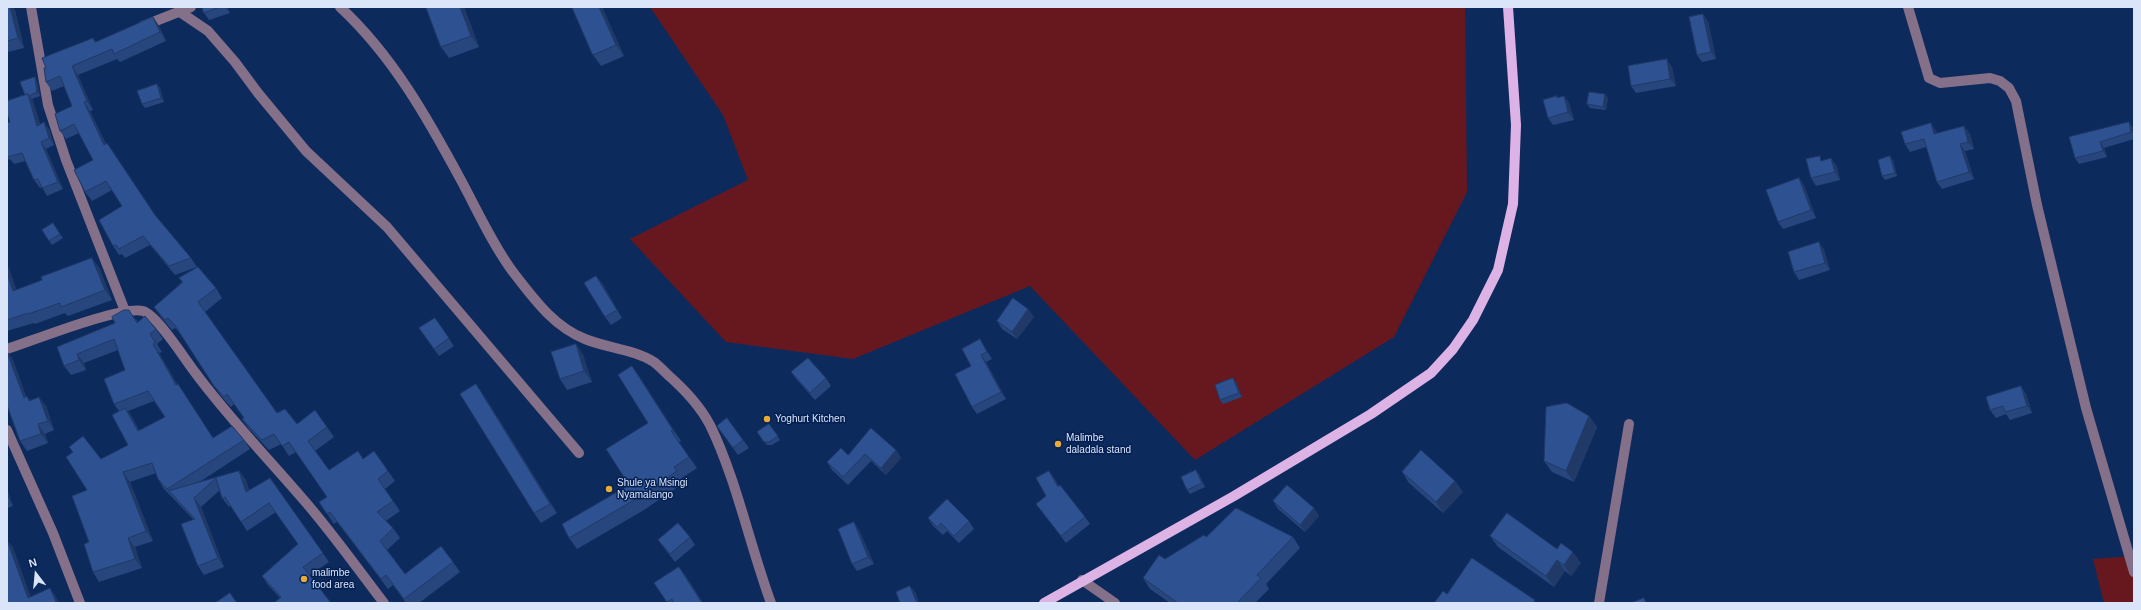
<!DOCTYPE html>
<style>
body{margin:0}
#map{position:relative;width:2141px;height:610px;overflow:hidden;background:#0d2a5d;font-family:Helvetica,sans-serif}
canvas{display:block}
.frame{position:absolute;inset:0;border:8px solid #dae5f9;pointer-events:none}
.north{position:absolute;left:16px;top:554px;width:40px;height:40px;-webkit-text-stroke:3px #041f51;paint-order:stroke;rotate:344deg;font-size:11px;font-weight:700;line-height:16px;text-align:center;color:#dae5f9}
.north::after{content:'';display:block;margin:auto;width:14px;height:18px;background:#dae5f9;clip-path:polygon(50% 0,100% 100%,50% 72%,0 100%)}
</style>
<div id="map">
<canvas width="2141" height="610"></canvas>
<div class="frame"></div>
<div class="north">N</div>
</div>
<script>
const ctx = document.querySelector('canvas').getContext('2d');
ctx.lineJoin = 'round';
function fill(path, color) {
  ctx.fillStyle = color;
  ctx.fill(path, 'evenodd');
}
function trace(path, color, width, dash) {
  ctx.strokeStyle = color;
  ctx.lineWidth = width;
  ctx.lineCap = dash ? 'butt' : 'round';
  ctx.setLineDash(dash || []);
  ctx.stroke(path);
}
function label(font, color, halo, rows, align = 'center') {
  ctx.font = font + ' Helvetica,sans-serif';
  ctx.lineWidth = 3;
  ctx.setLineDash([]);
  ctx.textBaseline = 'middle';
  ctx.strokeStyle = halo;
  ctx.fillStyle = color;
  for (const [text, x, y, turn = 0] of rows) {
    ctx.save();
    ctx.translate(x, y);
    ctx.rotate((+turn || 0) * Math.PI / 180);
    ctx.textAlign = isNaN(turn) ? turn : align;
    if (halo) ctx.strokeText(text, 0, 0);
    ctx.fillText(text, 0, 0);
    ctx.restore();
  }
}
fill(new Path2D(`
 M650 7H1465L1467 192 1394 337 1195 460 1030 286 853 359 726 342 630 239 748 180 723 115Z
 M2134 556V603H2104L2093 559Z`), '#66181e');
trace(new Path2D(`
 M31 7 48 105 66 160 125 311
 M340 7C393 56 428 119 462 182 478 212 493 245 513 272 534 299 553 326 585 339 607 348 633 349 654 362 659 366 664 371 668 375 684 389 700 406 710 425 736 478 750 546 771 603
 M1908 7 1929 78 1940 83 1990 78 2000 81 2009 88 2016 101 2037 205 2086 408 2134 572
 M180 12 208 31 235 62 258 93 306 151 387 227 579 453
 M143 26 191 7
 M7 349C32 341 122 305 143 311 157 315 184 358 194 371 227 416 266 456 302 498 331 531 357 568 384 603
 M7 430 53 533 80 603
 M1082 580 1115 603
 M1599 603 1629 424`), '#857089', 10);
trace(new Path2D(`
 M1044 603 1234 496 1371 414 1431 373 1453 349 1473 320 1498 270 1513 204 1516 125 1508 7`), '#ddb3e5', 10);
fill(new Path2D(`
 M7 7H13L15 10 24 48 8 52 7 51Z
 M202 7H227L230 13 209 20 204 13Z
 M464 7 479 47 449 58 441 47Z
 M572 7H602L624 56 601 66 593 55Z
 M153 17 159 26 166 41 120 62 117 59 78 75 93 110 90 111 106 144 156 217 191 258 197 267 175 275 150 245 125 258 122 254 119 255 113 246 122 206 112 190 92 201 85 192 93 160 79 133 66 139 60 131 72 106 64 86 52 91 46 82V68L93 38 96 42Z
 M1708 21 1716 59 1702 62 1697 55Z
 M1672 67 1676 86 1636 93 1631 86Z
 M37 81 40 96 32 99 33 101 40 124 49 129 54 145 46 149 63 189 47 196 42 187 40 188 34 180 25 161 14 164 10 159 7 160V123L10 122 25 95Z
 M157 84 160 88 164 102 145 108 142 104Z
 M1564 96 1569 103 1574 120 1553 125 1548 118 1558 98Z
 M1608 98 1606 110 1590 108 1587 104Z
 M2129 122 2133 128 2134 132V139L2104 148 2107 157 2079 164 2075 158Z
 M1964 126 1970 134 1974 149 1965 151 1974 179 1942 189 1937 182 1926 147 1910 152 1905 144 1936 131 1937 133Z
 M1893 160 1897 176 1885 180 1882 176Z
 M1823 161 1837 166 1840 180 1816 186 1811 178Z
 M1804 185 1816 218 1783 229 1778 222Z
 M53 223 63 238 52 245 42 230Z
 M1819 242 1824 250 1830 270 1799 280 1794 272Z
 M7 265 9 268 16 290 99 267 112 300 68 316 65 313 35 324 34 323 7 331Z
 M179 278 216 288 222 298 205 312 277 413 297 424 327 427 334 437 315 451 329 470 363 459 374 451 395 481 385 489 400 511 386 521 393 528 400 538 387 550 405 574 453 562 460 572 419 603H406L393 585 388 589 337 522 334 524 319 502 327 497 296 452 289 456 281 444 269 450 249 429 242 419 244 418 234 404 231 407 221 396 179 332 175 328 172 330 161 317 154 307 182 282Z
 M602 283 622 318 611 325 605 317Z
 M1028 309 1034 317 1017 339 1002 329 997 321Z
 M435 318 454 346 439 356 419 328Z
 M136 319 138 322 156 329 163 339 157 344 162 352 159 353 177 384 184 393 213 438 244 440 250 449 198 483 239 471 246 480 249 490 270 478 329 562 310 575 280 598 268 585 262 576 298 544 276 512 247 531 231 506 229 507 222 498 220 490 201 507 224 567 204 575 198 566 193 519 164 489 158 479 156 473 130 482 153 541 135 547 142 568 99 582 93 572 89 542 87 490 101 459 128 445 119 411 114 404 125 370 118 350 84 363 86 370 71 375 64 366 57 347 115 323ZM154 401 165 417 139 430 132 417 128 411Z
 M980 339 984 346 992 359 986 362 1006 399 977 414 972 407Z
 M576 344 583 355 592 382 567 390 560 379Z
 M7 351 13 360 26 396 30 400 46 406 54 430 45 434 48 443 27 451 20 441 8 409V410L7 409Z
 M632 366 681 441 679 442 697 468 682 478 685 482 644 510 577 549 569 538 629 485 648 423Z
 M791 372 826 378 831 386 815 400 797 380Z
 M1236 382 1242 397 1223 404 1220 400Z
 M2021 386 2026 394 2032 413 2010 420 2006 414 1996 418 1990 410Z
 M483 394 557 513 541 523 534 513Z
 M1589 416 1597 427 1574 482 1552 472 1544 461Z
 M727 418 749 448 738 455 717 426Z
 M769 424 780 440 772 445H767L757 432Z
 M896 450 901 458 886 475 871 461 848 485 832 470 827 462 848 455Z
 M1049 471 1054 478 1059 486 1085 517 1090 524 1066 543 1036 504 1046 496Z
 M1402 472 1455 481 1463 492 1443 513 1409 483Z
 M1199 474 1205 487 1190 494 1187 490Z
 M7 490 13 506 7 508Z
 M1273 501 1314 508 1319 516 1305 532 1278 509Z
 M928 518 969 521 974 529 959 543 947 531 943 535 933 526Z
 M859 530 874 564 857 571 852 564Z
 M1490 536 1557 549 1581 563 1571 576 1565 571 1554 587 1498 547Z
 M690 537 695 545 675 562 664 548 658 540Z
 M1293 537 1300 548 1266 584 1269 589 1255 603H1170L1150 589 1143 578 1165 559Z
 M679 567 687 578 703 603H667L654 583Z`), '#27467d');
fill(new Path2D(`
 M7 7H13L15 10 24 48 18 38Z
 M225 7H227L230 13Z
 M460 7H464L479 47 471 36Z
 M599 7H602L624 56 616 45Z
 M1703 14 1708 21 1716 59 1711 52Z
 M153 17 159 26 166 41 160 32Z
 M1667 59 1672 67 1676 86 1670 79Z
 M72 66 78 75 93 110 87 101Z
 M35 77 37 81 40 96 37 92Z
 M157 84 160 88 164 102 161 98Z
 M28 94 33 101 42 133 37 126Z
 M1605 94 1608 98 1606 110 1603 107Z
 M1564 96 1569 103 1574 120 1568 112Z
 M84 102 90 111 110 154 104 145Z
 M44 122 49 129 54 145 49 138Z
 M2129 122 2133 128 2134 132V136L2131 132Z
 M1931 123 1936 131 1939 142 1934 134Z
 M1964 126 1970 134 1974 149 1968 142Z
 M41 142 46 149 63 189 58 182Z
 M2100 142 2104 148 2107 157 2103 151Z
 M1960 144 1965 151 1974 179 1969 172Z
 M1890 156 1893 160 1897 176 1895 173Z
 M1831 158 1837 166 1840 180 1835 172Z
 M1799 178 1804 185 1816 218 1811 210Z
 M1819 242 1824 250 1830 270 1825 263Z
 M92 258 99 267 112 300 105 290Z
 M7 265 9 268 20 300 13 291 7 273Z
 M596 276 602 283 622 318 617 310Z
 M1028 309 1034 317 1017 339 1012 332Z
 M150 334 157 344 162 352 155 342Z
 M153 344 159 353 183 394 176 385Z
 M576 344 583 355 592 382 584 371Z
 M7 351 13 360 30 407 24 398Z
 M77 354 84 363 86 370 79 360Z
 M981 355 986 362 1006 399 1001 392Z
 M632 366 640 377 681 441 673 430Z
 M1233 378 1236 382 1242 397 1239 393Z
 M476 384 483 394 557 513 550 504Z
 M2021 386 2026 394 2032 413 2027 406Z
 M39 397 46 406 54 430 48 421Z
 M125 408 132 417 144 441 138 431Z
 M1589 416 1597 427 1574 482 1566 471Z
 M38 424 45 434 48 443 41 434Z
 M896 450 901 458 886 475 881 468Z
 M1196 470 1199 474 1205 487 1202 483Z
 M239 471 246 480 252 501 246 492Z
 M1049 471 1054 478 1063 494 1058 487Z
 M123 472 130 482 153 541 146 531Z
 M1455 481 1463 492 1443 513 1436 502Z
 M7 490 8 491 13 506 10 502 7 493Z
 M194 498 201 507 224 567 218 558Z
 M1314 508 1319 516 1305 532 1300 525Z
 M854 522 859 530 874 564 868 557Z
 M128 538 135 547 142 568 135 559Z
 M7 540 13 547 33 603 28 598Z
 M1573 552 1581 563 1571 576 1564 565Z
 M1557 560 1565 571 1554 587 1546 576Z
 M679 567 687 578 703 603H702Z
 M910 586 916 593 919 603H917Z
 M50 588 55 595 59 603H57L56 602Z`), '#203966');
const building = new Path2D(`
 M7 7H10L18 38 7 41Z
 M202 7H220L204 13Z
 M426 7H460L471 36 441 47Z
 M572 7H599L616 45 593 55Z
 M1703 14 1711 52 1697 55 1689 17Z
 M153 17 160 32 114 54 112 49 72 66 87 101 84 102 104 145 107 143 155 215 191 258 169 266 143 236 119 249 116 245 113 246 99 220 122 206 106 181 85 192 74 170 93 160 74 124 60 131 55 114 72 106 60 76 46 82 44 68H46L42 58 93 38 95 42Z
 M1667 59 1670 79 1631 86 1628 66Z
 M35 77 37 92 29 96 28 94 25 95 20 82Z
 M157 84 161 98 142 104 137 91Z
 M1589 92 1605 94 1603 107 1587 104Z
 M28 94 37 126 44 122 49 138 41 142 58 182 42 188 38 179 34 180 22 153 8 157 7 153V123L10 122 7 113V101Z
 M1557 96V98L1564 96 1568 112 1548 118 1543 100Z
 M2129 122 2131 132 2100 142 2103 151 2075 158 2069 137Z
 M1931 123 1934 134 1964 126 1968 142 1960 144 1969 172 1937 182 1924 139 1905 144 1901 132Z
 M1820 156 1821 161 1831 158 1835 172 1811 178 1806 159Z
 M1890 156 1895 173 1882 176 1878 160Z
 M1799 178 1811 210 1778 222 1766 190Z
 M53 223 60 234 49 241 42 230Z
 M1819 242 1825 263 1794 272 1788 252Z
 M92 258 105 290 61 307 60 303 28 314V313L7 320V273L13 291 42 280 41 277Z
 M198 267 216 288 198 302 277 413 285 409 297 424 315 410 327 427 308 441 329 470 358 451 363 459 374 451 388 471 378 479 393 501 377 512 393 528 380 541 405 574 441 546 453 562 404 599 386 575 381 579 330 512 327 514 319 502 327 497 289 442 282 446 274 434 262 440 242 419 244 418 227 394 224 397 214 386 174 324 168 318 165 320 154 307 183 282 179 278Z
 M596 276 617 310 605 317 584 283Z
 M1013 298 1028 309 1012 332 997 321Z
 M124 310H129L137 323 145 316 156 329 150 334 155 342 153 344 176 385 178 384 213 438 232 426 244 440 167 489 158 479 152 463 123 472 146 531 128 538 135 559 93 572 84 544 89 542 72 496 87 490 66 457 73 452 69 447 83 436 101 459 128 445 112 415 125 408 138 431 165 417 148 391 114 404 104 379 125 370 114 339 77 354 79 360 64 366 57 347 115 323 112 317Z
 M435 318 449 338 434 349 419 328Z
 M980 339 987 352 981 355 1001 392 972 407 955 374 971 366 962 349Z
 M576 344 584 371 560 379 551 352Z
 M7 352 24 398 27 396 29 401 39 397 48 421 38 424 41 434 20 441 7 405Z
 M808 358 826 378 810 393 791 372Z
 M632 366 673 430 671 431 689 457 674 467 677 471 636 499 569 538 562 524 629 485 606 449 648 423 618 375Z
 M1233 378 1239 393 1220 400 1215 385Z
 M476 384 550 504 534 513 460 394Z
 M2021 386 2027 406 2005 412 2003 406 1990 410 1986 397Z
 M1567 403 1589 416 1566 471 1544 461 1546 407Z
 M727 418 743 440 733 448 717 426Z
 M769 424 778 436 769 442H764L757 432Z
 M871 428 896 450 881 468 865 454 843 477 827 462 841 448 848 455Z
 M1421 450 1455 481 1436 502 1402 472Z
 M1196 470 1202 483 1187 490 1181 477Z
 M239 471 246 492 270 478 323 553 303 567 331 603H274L281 597 262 576 298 544 269 503 241 522 225 497 222 498 216 478 194 498 218 558 198 566 181 524 195 519 169 491Z
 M1049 471 1058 487 1060 485 1085 517 1061 536 1036 504 1046 496 1036 478Z
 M1287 485 1314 508 1300 525 1273 501Z
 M7 493 10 502 7 503Z
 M947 499 969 521 954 536 941 523 937 527 928 518Z
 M1236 508 1293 537 1257 575 1261 578 1237 603H1178L1143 578 1159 555 1165 559 1204 535 1206 537Z
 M1507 513 1557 549 1561 543 1573 552 1564 565 1557 560 1546 576 1490 536Z
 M854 522 868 557 852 564 838 529Z
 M678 523 690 537 670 554 658 540Z
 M7 540 28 598 50 588 56 602 53 603H7Z
 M1472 558 1535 600 1533 603H1434L1443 591 1447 594Z
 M679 567 702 603H674L672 599 667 602 654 583Z
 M910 586 917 603H900L896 592Z
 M230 593 237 603H215Z
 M1644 598 1646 603H1631Z`);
fill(building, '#2d5191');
trace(building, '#203966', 1);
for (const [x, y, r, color] of [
 [767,419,4,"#e6ac36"],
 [1058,444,4,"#e6ac36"],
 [609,489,4,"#e6ac36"],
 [304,579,4,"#e6ac36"]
]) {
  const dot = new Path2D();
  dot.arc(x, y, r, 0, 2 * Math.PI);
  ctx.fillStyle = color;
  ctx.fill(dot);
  trace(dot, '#041f51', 1.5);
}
label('10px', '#dae5f9', '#041f51', [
 ["Yoghurt Kitchen",775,419],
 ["Malimbe",1066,438],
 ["daladala stand",1066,450],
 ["Shule ya Msingi",617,483],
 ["Nyamalango",617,495],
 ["malimbe",312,573],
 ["food area",312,585]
], 'left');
</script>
